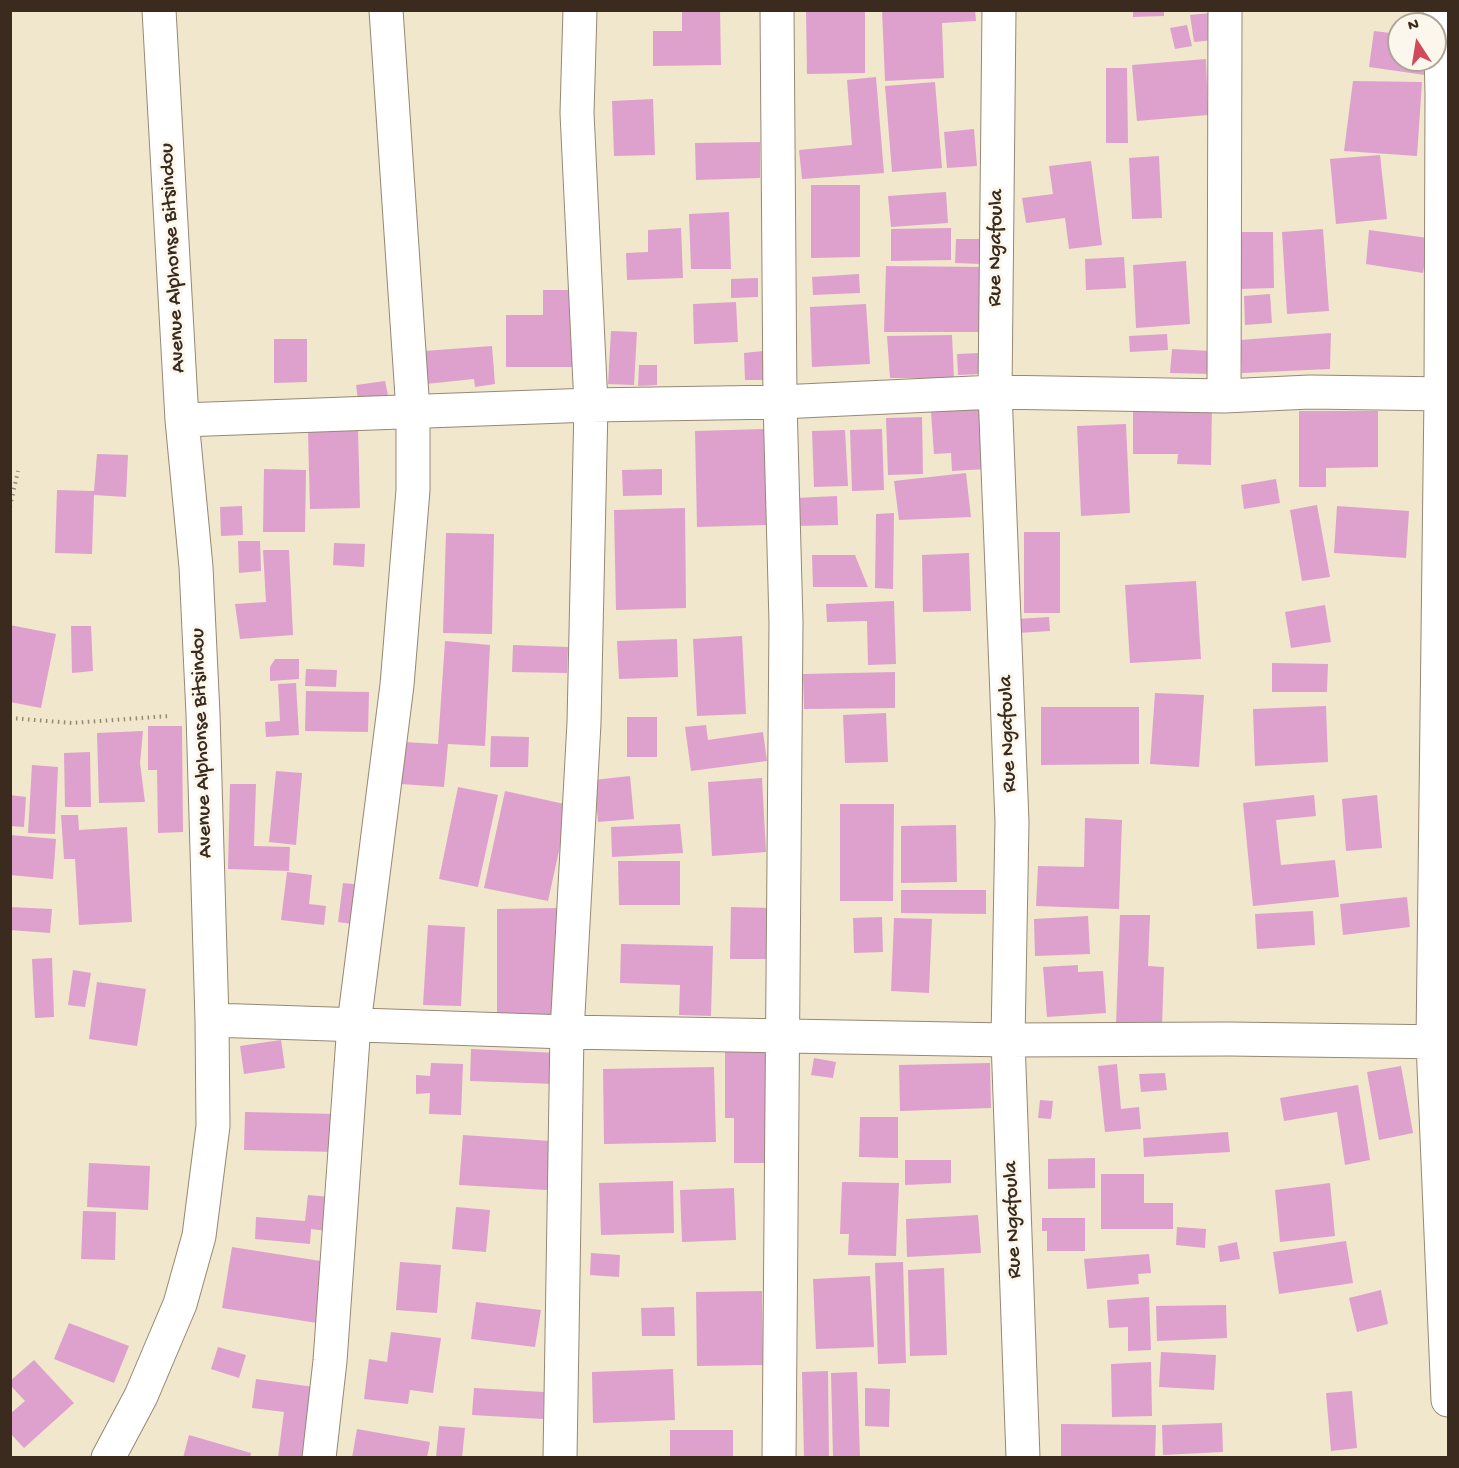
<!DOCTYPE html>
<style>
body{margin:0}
#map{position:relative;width:1459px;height:1468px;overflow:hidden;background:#f0e7cc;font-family:"Gochi Hand",sans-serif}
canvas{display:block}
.frame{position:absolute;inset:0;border:12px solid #3b2a1e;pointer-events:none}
.north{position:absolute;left:1387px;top:12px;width:60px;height:60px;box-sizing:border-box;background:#fbf7ec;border:2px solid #aea59a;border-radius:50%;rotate:348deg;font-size:16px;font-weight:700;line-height:24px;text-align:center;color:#3b2a1e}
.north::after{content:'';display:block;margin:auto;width:21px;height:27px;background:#d1495b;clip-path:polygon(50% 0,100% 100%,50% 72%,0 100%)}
</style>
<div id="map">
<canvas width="1459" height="1468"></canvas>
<div class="frame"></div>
<div class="north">N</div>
</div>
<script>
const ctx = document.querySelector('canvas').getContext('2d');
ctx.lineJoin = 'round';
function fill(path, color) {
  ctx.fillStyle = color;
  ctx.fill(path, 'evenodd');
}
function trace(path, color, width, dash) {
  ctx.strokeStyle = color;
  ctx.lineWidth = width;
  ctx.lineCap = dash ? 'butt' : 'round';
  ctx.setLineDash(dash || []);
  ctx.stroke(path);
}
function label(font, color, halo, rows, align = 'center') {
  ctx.font = font + ' "Gochi Hand",sans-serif';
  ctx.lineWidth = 6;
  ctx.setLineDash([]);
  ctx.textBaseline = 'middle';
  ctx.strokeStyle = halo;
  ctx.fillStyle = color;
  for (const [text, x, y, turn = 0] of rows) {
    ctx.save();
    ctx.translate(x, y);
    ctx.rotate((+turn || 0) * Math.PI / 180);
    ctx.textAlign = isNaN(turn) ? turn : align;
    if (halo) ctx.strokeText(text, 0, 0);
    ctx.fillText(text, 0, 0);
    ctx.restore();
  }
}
fill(new Path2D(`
 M682 10H720L721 65 653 66V31H682Z
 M806 10H865V73L807 74Z
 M882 10H975L976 21 942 23 944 78 885 81Z
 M1133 10H1164V16L1133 17Z
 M1210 13 1214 40 1194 42 1190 15Z
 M1187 25 1192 46 1175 49 1170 28Z
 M1374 31 1399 34V60H1427L1425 75 1369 67Z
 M1206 59 1208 115 1137 121 1132 65Z
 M1106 68H1127L1128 143H1106Z
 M876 77 884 173 802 179 799 150 852 145 847 80Z
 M1353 81 1422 82 1417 156 1344 151Z
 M935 82 942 168 892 172 885 86Z
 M653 99 655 155 614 156 612 101Z
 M974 129 977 166 947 168 944 132Z
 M760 142V178L696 180 695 143Z
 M1380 155 1387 219 1336 224 1330 159Z
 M1159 156 1162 218 1132 219 1129 158Z
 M1091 161 1102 245 1069 249 1065 218 1026 223 1022 198 1053 194 1049 166Z
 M811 185H860V257L811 258Z
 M946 192 948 223 891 227 888 196Z
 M729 212 731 269H691L689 214Z
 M681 228 683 278 627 280 626 253 648 252V230Z
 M951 228V260L891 261V229Z
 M1323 229 1329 311 1287 314 1282 232Z
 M1369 230 1428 238 1423 273 1366 264Z
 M1239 232H1273L1274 288 1240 289Z
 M956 239H982L981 264 955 263Z
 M1124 257 1126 288 1086 290 1085 259Z
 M1186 261 1190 324 1136 328 1133 265Z
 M886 266 983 267V332H884Z
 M859 274 860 293 813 295 812 277Z
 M758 278V297L731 298V279Z
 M543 290H580V367H506V315H543Z
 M1270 294 1272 323 1245 325 1244 296Z
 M736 302 738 342 694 344 693 304Z
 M866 304 870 364 812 367 810 307Z
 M611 331 637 332 634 385 608 384Z
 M1331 333 1330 369 1242 373 1240 340Z
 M1167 334 1168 350 1130 352 1129 336Z
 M952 335 954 378H890L887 336Z
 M274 339H307V382L274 383Z
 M492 346 495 384 475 387 474 379 426 384 424 351Z
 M1172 349 1212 351 1211 374 1170 373Z
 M763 351 765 380H745L744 353Z
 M980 353 981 374 958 375 957 354Z
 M639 365H657V385L638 386Z
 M385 381 388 395 358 400 356 385Z
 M1133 406H1212L1211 465 1177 464 1178 454H1133Z
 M981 408 986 469 952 471 951 453 934 454 931 412Z
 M1299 411H1378V467L1326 468V487H1299Z
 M922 417 923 474 888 475 886 418Z
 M1126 424 1130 513 1081 516 1077 426Z
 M358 429 360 508 310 509 308 431Z
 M765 429 767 525 697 527 695 431Z
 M882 429 884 490 852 491 850 430Z
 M845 430 848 486 814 487 812 431Z
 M97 454 128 455 126 497 94 495 92 554 55 553 57 490 94 491Z
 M264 469 306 470 305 532H263Z
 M662 469V495L623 496 622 470Z
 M966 473 971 517 899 520 894 481Z
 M1276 479 1280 503 1244 509 1241 485Z
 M837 496 838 525 796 526 795 498Z
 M1317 505 1330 577 1302 581 1290 510Z
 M242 506 243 535 221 536 220 507Z
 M1337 506 1409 511 1406 558 1334 553Z
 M685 508 686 608 616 610 614 510Z
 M894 513 893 589 875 588 876 514Z
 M1024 532H1060V613H1024Z
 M446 533 494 534 492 634 443 633Z
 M238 541H260L261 571 239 573Z
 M334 543 365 544 364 567 333 565Z
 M263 550H289L293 635 240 639 235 604 266 602Z
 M969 553 971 611 923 612 922 555Z
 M812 555H855L868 587H813Z
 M1196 581 1201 659 1130 663 1125 585Z
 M894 601 896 664 868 665 867 621 827 622 826 604Z
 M1325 605 1331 642 1291 648 1285 612Z
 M1049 617 1050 631 1018 633 1017 619Z
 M10 625 56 634 41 708 10 702Z
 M71 626H91L93 671 72 673Z
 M742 636 746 714 697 716 693 639Z
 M677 639 678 677 619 679 617 641Z
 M445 641 490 645 485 746 448 744 444 787 401 784 404 742 438 744Z
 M513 645 568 647 567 673 512 672Z
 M275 659H299V679L270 681V667Z
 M1272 663 1328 664 1327 692H1272Z
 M306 669 337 670 336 687 305 686Z
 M895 672V708L804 709 803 674Z
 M296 683 299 735 266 737 265 722 280 721 278 684Z
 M306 691 369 692 368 732 305 731Z
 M1155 693 1204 695 1199 767 1150 764Z
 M1326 706 1328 762 1255 766 1253 709Z
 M1041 707H1139V764L1041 765Z
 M886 713 888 762 845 763 843 715Z
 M627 717H657V757H627Z
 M706 725 708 740 763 732 767 761 691 771 685 727Z
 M148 726H182L183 832 158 833 157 770H148Z
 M143 731 140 763 145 802 99 803 97 733Z
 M491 736 529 737 528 767H490Z
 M90 752 91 807H65L64 753Z
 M32 765 58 767 55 834 28 833Z
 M276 771 302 773 296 845 269 842Z
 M630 776 634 819 598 822 594 780Z
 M762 778 766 852 712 856 708 782Z
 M230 784H256L254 846 290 847 289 871 228 869Z
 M458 787 498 795 478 887 439 879Z
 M505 791 569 805 548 901 484 888Z
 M10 795 26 797 24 827 10 826Z
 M1314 795 1316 816 1276 820 1281 865 1335 860 1339 897 1253 906 1243 803Z
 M1377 795 1382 848 1346 851 1342 799Z
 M840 804H894L893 901H840Z
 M61 815H78L79 830 127 827 132 922 79 925 75 859H64Z
 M1085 818 1122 820 1119 909 1036 906 1038 866 1084 867Z
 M680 824 683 853 612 857 611 827Z
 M956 825 957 882 901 883V826Z
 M10 835 56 839 53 879 10 875Z
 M618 861H680V905H619Z
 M287 872 312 875 309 904 326 906 324 925 281 920Z
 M343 883 363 885 359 925 338 922Z
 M901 890H986V914L901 913Z
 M1407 897 1410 927 1343 935 1340 904Z
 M10 907 52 909 50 933 10 930Z
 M731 907 773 908 772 959H730Z
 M558 908 560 1015H497V909Z
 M1313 911 1315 945 1257 949 1255 914Z
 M1120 915H1150L1148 966 1164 967 1162 1026 1116 1025Z
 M1088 916 1090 954 1035 956 1034 919Z
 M882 917 883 952 854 953 853 918Z
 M894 918 932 919 929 993 891 991Z
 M428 925 465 927 461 1006 423 1005Z
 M621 944 713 946 711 1016 679 1015 680 985 620 983Z
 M52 958 54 1017 35 1018 32 959Z
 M1078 965V972L1103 971 1106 1013 1047 1017 1043 967Z
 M73 970 91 973 85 1007 68 1005Z
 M97 982 146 989 137 1046 89 1039Z
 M281 1040 285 1068 244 1074 240 1046Z
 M471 1049 558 1053 556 1084 470 1081Z
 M725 1050H765V1163H734V1118H725Z
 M814 1058 836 1062 833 1078 811 1075Z
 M431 1063 463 1064 461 1115 429 1114 430 1093 416 1094V1075L430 1076Z
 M990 1063 991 1108 900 1111 899 1065Z
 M1117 1064 1121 1109 1139 1107 1141 1129 1105 1132 1098 1066Z
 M1401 1066 1413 1133 1379 1140 1367 1072Z
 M714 1067 716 1142 604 1144 603 1069Z
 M1165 1073 1167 1090 1141 1092 1139 1074Z
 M1358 1085 1370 1160 1345 1165 1337 1112 1284 1121 1280 1098Z
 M1040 1100 1053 1101 1051 1119 1038 1118Z
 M245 1112 338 1114V1152L244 1150Z
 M860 1117H898V1158L859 1157Z
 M1228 1132 1230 1152 1144 1157 1143 1138Z
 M463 1135 551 1141 547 1190 459 1185Z
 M1095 1158V1188L1048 1189V1159Z
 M905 1160H951V1183L905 1185Z
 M89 1163 150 1166 148 1210 87 1207Z
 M1101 1174H1144V1203H1173V1229H1101Z
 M673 1181 674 1233 601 1235 599 1183Z
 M842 1182 899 1183 896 1256 848 1255 849 1234H840Z
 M1330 1183 1335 1236 1280 1242 1275 1190Z
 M734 1188 736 1240 682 1242 680 1190Z
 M308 1195 330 1197 327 1231 311 1229 310 1244 255 1239 256 1217 305 1221Z
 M456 1207 490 1210 486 1252 452 1249Z
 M83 1211 116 1212 115 1260 81 1259Z
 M978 1215 981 1253 907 1257 906 1219Z
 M1042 1218H1085V1251H1047V1231H1042Z
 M1177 1227 1206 1229 1205 1248 1176 1245Z
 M1346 1241 1353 1283 1279 1294 1273 1252Z
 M1237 1242 1240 1259 1220 1262 1218 1246Z
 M232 1247 327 1262 317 1323 222 1308Z
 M591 1253 620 1255 619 1277 590 1275Z
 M1149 1254 1151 1273 1138 1274 1139 1284 1087 1289 1084 1259Z
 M400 1262 441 1265 437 1313 396 1310Z
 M903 1262 906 1363 878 1364 875 1263Z
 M944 1268 947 1355 910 1356 908 1270Z
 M870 1276 874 1347 816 1349 813 1279Z
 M1381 1290 1388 1324 1357 1332 1349 1298Z
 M762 1291 763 1365 697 1366 696 1292Z
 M1149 1297 1151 1350 1128 1351V1327L1109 1328 1107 1300Z
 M476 1302 541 1310 535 1347 471 1339Z
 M1226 1305 1227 1338 1157 1341 1156 1306Z
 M674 1307 675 1336H642L641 1308Z
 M69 1323 129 1346 114 1383 54 1359Z
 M391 1332 441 1338 433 1393 410 1390 408 1404 364 1399 369 1359 387 1362Z
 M218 1347 246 1355 239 1378 211 1369Z
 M1161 1352 1216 1355 1214 1390 1159 1387Z
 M34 1360 74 1403 24 1448 10 1433V1414L25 1401 10 1385V1381Z
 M1151 1362 1152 1416 1112 1417 1111 1364Z
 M673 1369 675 1420 593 1423 592 1372Z
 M828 1371 829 1458H804L802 1372Z
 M857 1372 860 1457H833L831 1373Z
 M256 1379 314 1387 305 1458H278L284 1412 252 1408Z
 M474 1388 544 1392 543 1419 472 1415Z
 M865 1388 890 1389 889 1427 865 1426Z
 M1352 1391 1357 1448 1331 1451 1326 1393Z
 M1222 1423 1223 1452 1163 1455 1162 1425Z
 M1061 1424 1156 1425 1155 1458H1061Z
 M439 1426 465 1428 462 1458H436Z
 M357 1429 430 1442 427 1458H352Z
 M670 1430H733V1458H670Z
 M189 1435 251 1453 250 1458H183Z`), '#dea1ce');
const street = new Path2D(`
 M777 10 780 402 786 622 779 1458
 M999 10 995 392 1012 822 1008 1040 1023 1458
 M1440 10 1442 94 1441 394 1433 1042 1448 1400
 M1224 396 1225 10
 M182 420 591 405 780 402 995 392 1224 396 1310 392 1448 394
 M212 1020 567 1032 1008 1040 1229 1039 1448 1042
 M108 1458 141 1396 180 1304 199 1236 213 1126 212 1020 203 714 196 567 182 420 159 10
 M319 1458 330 1361 354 1024 397 685 413 490V411L386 10
 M560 1458 567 1032 584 723 591 405 577 113 580 10`);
trace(street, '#968875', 35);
trace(new Path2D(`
 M10 507 18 471
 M10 718 72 723 169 716`), '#968875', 4, [1.5, 4.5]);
trace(street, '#fff', 33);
label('21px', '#3b2a1e', '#fbf7ec', [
 ["Rue Ngafoula",997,248,-89],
 ["Avenue Alphonse Bitsindou",174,258,-93],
 ["Rue Ngafoula",1009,734,-92],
 ["Avenue Alphonse Bitsindou",203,743,-92],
 ["Rue Ngafoula",1014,1220,-92]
]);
</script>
